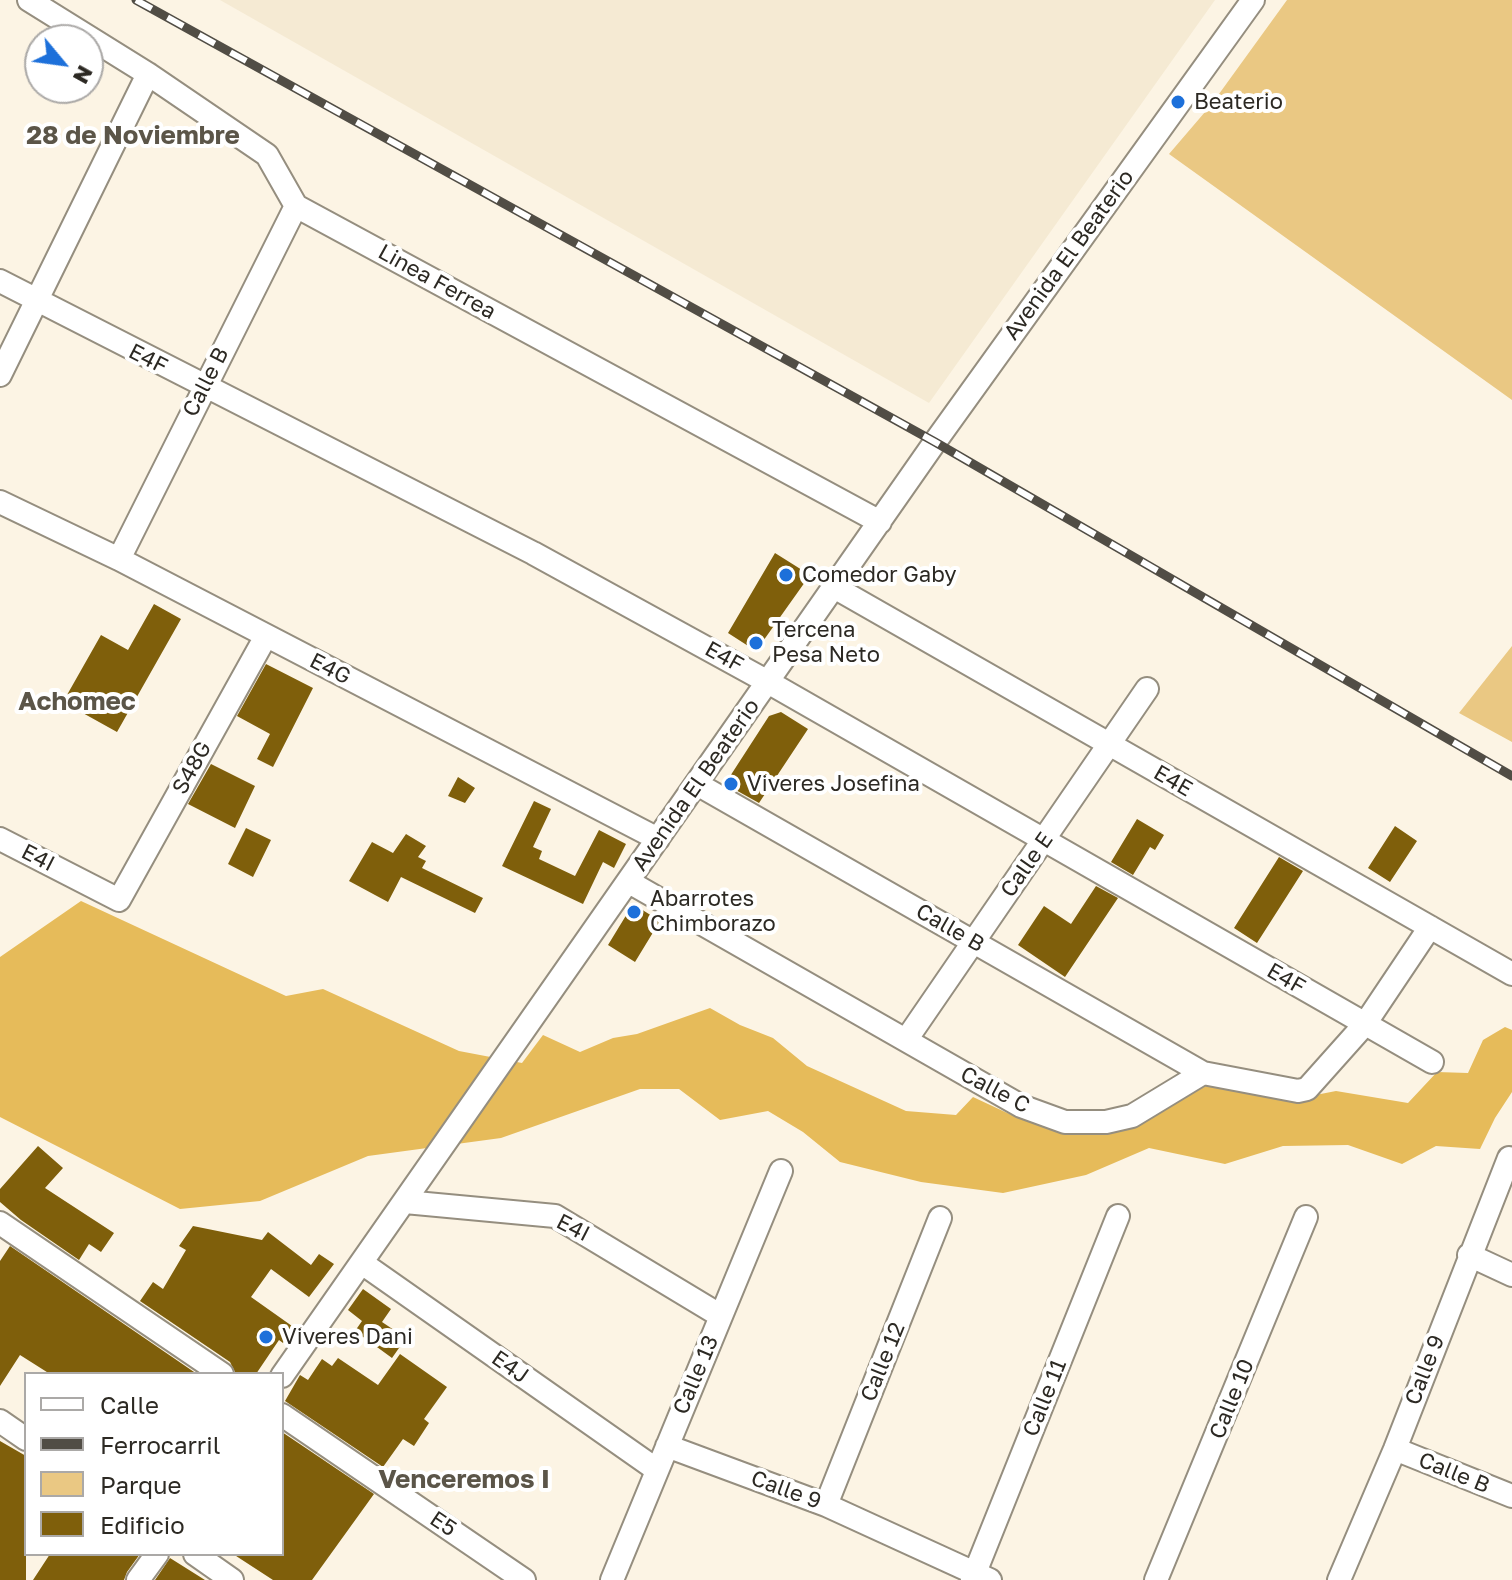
<!DOCTYPE html>
<style>
body{margin:0}
#map{position:relative;width:1512px;height:1580px;overflow:hidden;background:#fcf4e4;font-family:"Golos Text",sans-serif}
canvas{display:block}
.legend{position:absolute;left:24px;top:1372px;width:260px;height:184px;box-sizing:border-box;background:#fff;border:2px solid #aba9a7;margin:0;padding:10px 14px;list-style:none;font-size:24px;color:#2c2923}
.legend li{display:flex;align-items:center;gap:16px;height:40px}
.legend b{width:40px;border:2px solid #aba9a7}
.north{position:absolute;left:24px;top:24px;width:80px;height:80px;box-sizing:border-box;background:#fff;border:2px solid #aba9a7;border-radius:50%;rotate:119deg;font-size:22px;font-weight:700;line-height:32px;text-align:center;color:#2c2923}
.north::after{content:'';display:block;margin:auto;width:28px;height:36px;background:#1d70da;clip-path:polygon(50% 0,100% 100%,50% 72%,0 100%)}
</style>
<div id="map">
<canvas width="1512" height="1580"></canvas>
<ul class="legend">
<li><b style="height:10px;background:#fff"></b>Calle</li>
<li><b style="height:10px;background:#514d45"></b>Ferrocarril</li>
<li><b style="height:22px;background:#eac883"></b>Parque</li>
<li><b style="height:22px;background:#7f5f0b"></b>Edificio</li>
</ul>
<div class="north">N</div>
</div>
<script>
const ctx = document.querySelector('canvas').getContext('2d');
ctx.lineJoin = 'round';
function fill(path, color) {
  ctx.fillStyle = color;
  ctx.fill(path, 'evenodd');
}
function trace(path, color, width, dash) {
  ctx.strokeStyle = color;
  ctx.lineWidth = width;
  ctx.lineCap = dash ? 'butt' : 'round';
  ctx.setLineDash(dash || []);
  ctx.stroke(path);
}
function label(font, color, halo, rows, align = 'center') {
  ctx.font = font + ' "Golos Text",sans-serif';
  ctx.lineWidth = 8;
  ctx.setLineDash([]);
  ctx.textBaseline = 'middle';
  ctx.strokeStyle = halo;
  ctx.fillStyle = color;
  for (const [text, x, y, turn = 0] of rows) {
    ctx.save();
    ctx.translate(x, y);
    ctx.rotate((+turn || 0) * Math.PI / 180);
    ctx.textAlign = isNaN(turn) ? turn : align;
    if (halo) ctx.strokeText(text, 0, 0);
    ctx.fillText(text, 0, 0);
    ctx.restore();
  }
}
fill(new Path2D(`
 M220 0H1215L929 403Z`), '#f5ead3');
fill(new Path2D(`
 M1287 0H1512V400L1169 154 1211 105Z
 M1512 646V742L1459 713Z`), '#eac883');
fill(new Path2D(`
 M81 901 286 996 323 989 459 1051 522 1063 543 1035 580 1052 613 1038 637 1034 710 1008 740 1025 773 1038 807 1066 906 1111 956 1115 973 1097 1018 1118 1063 1133 1100 1132 1134 1126 1211 1083 1295 1099 1336 1091 1408 1103 1437 1072 1468 1073 1483 1040 1505 1027 1512 1030V1092L1495 1118 1480 1149 1436 1146 1402 1164 1348 1145 1283 1146 1225 1164 1149 1148 1086 1175 1003 1193 921 1182 840 1162 803 1132 768 1111 720 1120 679 1089H640L501 1138 368 1156 260 1201 180 1209 0 1117V957Z`), '#e6bb5a');
fill(new Path2D(`
 M775 553 810 575 756 651 728 633Z
 M154 604 181 619 117 732 63 702 101 635 128 650Z
 M266 664 313 688 273 767 257 759 270 734 237 716Z
 M781 712 808 729 759 803 725 784 769 716Z
 M211 764 255 786 235 828 188 804Z
 M458 777 475 788 465 803 448 796Z
 M534 801 551 809 533 847 542 851 539 859 575 876 599 830 626 844 614 868 603 862 583 904 502 866Z
 M1137 819 1164 835 1155 850 1150 847 1133 875 1111 862Z
 M1395 826 1417 841 1390 882 1368 868Z
 M246 828 271 840 253 877 228 864Z
 M406 834 426 846 418 857 426 861 422 868 483 898 475 913 401 877 388 902 349 881 372 842 393 853Z
 M1279 857 1303 871 1257 943 1234 928Z
 M1096 886 1118 898 1065 977 1018 945 1044 906 1071 924Z
 M633 904 660 921 635 962 608 945Z
 M38 1146 63 1168 45 1188 114 1233 101 1252 89 1244 79 1260 21 1220 0 1202V1189Z
 M193 1226 262 1240 268 1232 311 1265 319 1254 334 1264 309 1297 271 1269 251 1297 292 1326 283 1343 279 1340 256 1374H236L230 1362 140 1301 153 1282 163 1289 186 1250 179 1246Z
 M10 1246 197 1374H50L20 1355 0 1386V1261Z
 M363 1289 391 1309 382 1322 406 1338 392 1358 355 1331 362 1321 348 1310Z
 M400 1354 447 1387 424 1419 429 1423 414 1446 403 1439 383 1467 285 1401 300 1375 308 1380 322 1359 332 1366 338 1358 378 1385Z
 M282 1432 374 1494 312 1580H273L233 1554H282Z
 M0 1441 26 1456V1580H0Z
 M50 1554H140L127 1572 124 1580H33Z
 M170 1558 205 1580H155Z`), '#7f5f0b');
const minor = new Path2D(`
 M29 0 148 74 267 155 296 206 880 522
 M0 281 533 553 768 682 1432 1062
 M0 375 148 74
 M0 502 119 559 658 839
 M119 559 296 206
 M834 587 1512 974
 M697 784 1203 1073
 M0 839 119 900 266 636
 M629 882 1021 1106 1065 1122H1106L1132 1116 1203 1073 1298 1091 1307 1089 1365 1024 1430 927
 M906 1040 1147 689
 M405 1202 555 1216 721 1316
 M0 1223 222 1374
 M1469 1255 1512 1275
 M362 1263 657 1470
 M282 1376 935 442 1253 0
 M282 1415 524 1580
 M0 1421 26 1439
 M667 1446 826 1505 990 1580
 M1395 1449 1512 1496
 M826 1505 940 1218
 M195 1554 232 1580
 M138 1580 157 1554
 M612 1580 781 1171
 M972 1580 1118 1216
 M1156 1580 1306 1217
 M1339 1580 1395 1449 1509 1158`);
trace(minor, '#958e7f', 26);
trace(minor, '#fff', 22);
const rail = new Path2D(`
 M136 0 935 442 1512 776`);
trace(rail, '#514d45', 9);
trace(rail, '#fff', 6, [18]);
for (const [x, y, r, color] of [
 [1178,102,8,"#1d70da"],
 [786,575,8,"#1d70da"],
 [756,643,8,"#1d70da"],
 [731,784,8,"#1d70da"],
 [634,912,8,"#1d70da"],
 [266,1337,8,"#1d70da"]
]) {
  const dot = new Path2D();
  dot.arc(x, y, r, 0, 2 * Math.PI);
  ctx.fillStyle = color;
  ctx.fill(dot);
  trace(dot, '#fff', 3);
}
label('22px', '#2c2923', '#fff', [
 ["Beaterio",1194,102],
 ["Comedor Gaby",802,575],
 ["Tercena",772,630],
 ["Pesa Neto",772,655],
 ["Viveres Josefina",747,784],
 ["Abarrotes",650,899],
 ["Chimborazo",650,924],
 ["Viveres Dani",282,1337]
], 'left');
label('22px', '#2c2923', '#fff', [
 ["Avenida El Beaterio",1069,255,-54],
 ["Linea Ferrea",437,282,29],
 ["E4F",148,359,27],
 ["Calle B",206,382,-63],
 ["E4F",724,657,29],
 ["E4G",330,669,27],
 ["S48G",192,768,-61],
 ["E4E",1173,781,30],
 ["Avenida El Beaterio",696,785,-55],
 ["E4I",38,858,27],
 ["Calle E",1027,865,-55],
 ["Calle B",950,928,30],
 ["E4F",1286,979,30],
 ["Calle C",995,1090,28],
 ["E4I",573,1228,27],
 ["Calle 12",883,1362,-68],
 ["E4J",510,1367,35],
 ["Calle 9",1425,1370,-69],
 ["Calle 13",696,1375,-67],
 ["Calle 11",1045,1398,-68],
 ["Calle 10",1232,1399,-68],
 ["Calle B",1454,1473,22],
 ["Calle 9",786,1490,20],
 ["E5",443,1524,34]
]);
label('bold 26px', '#5b5548', '#fff', [
 ["28 de Noviembre",133,136],
 ["Achomec",77,702],
 ["Venceremos I",464,1480]
]);
</script>
